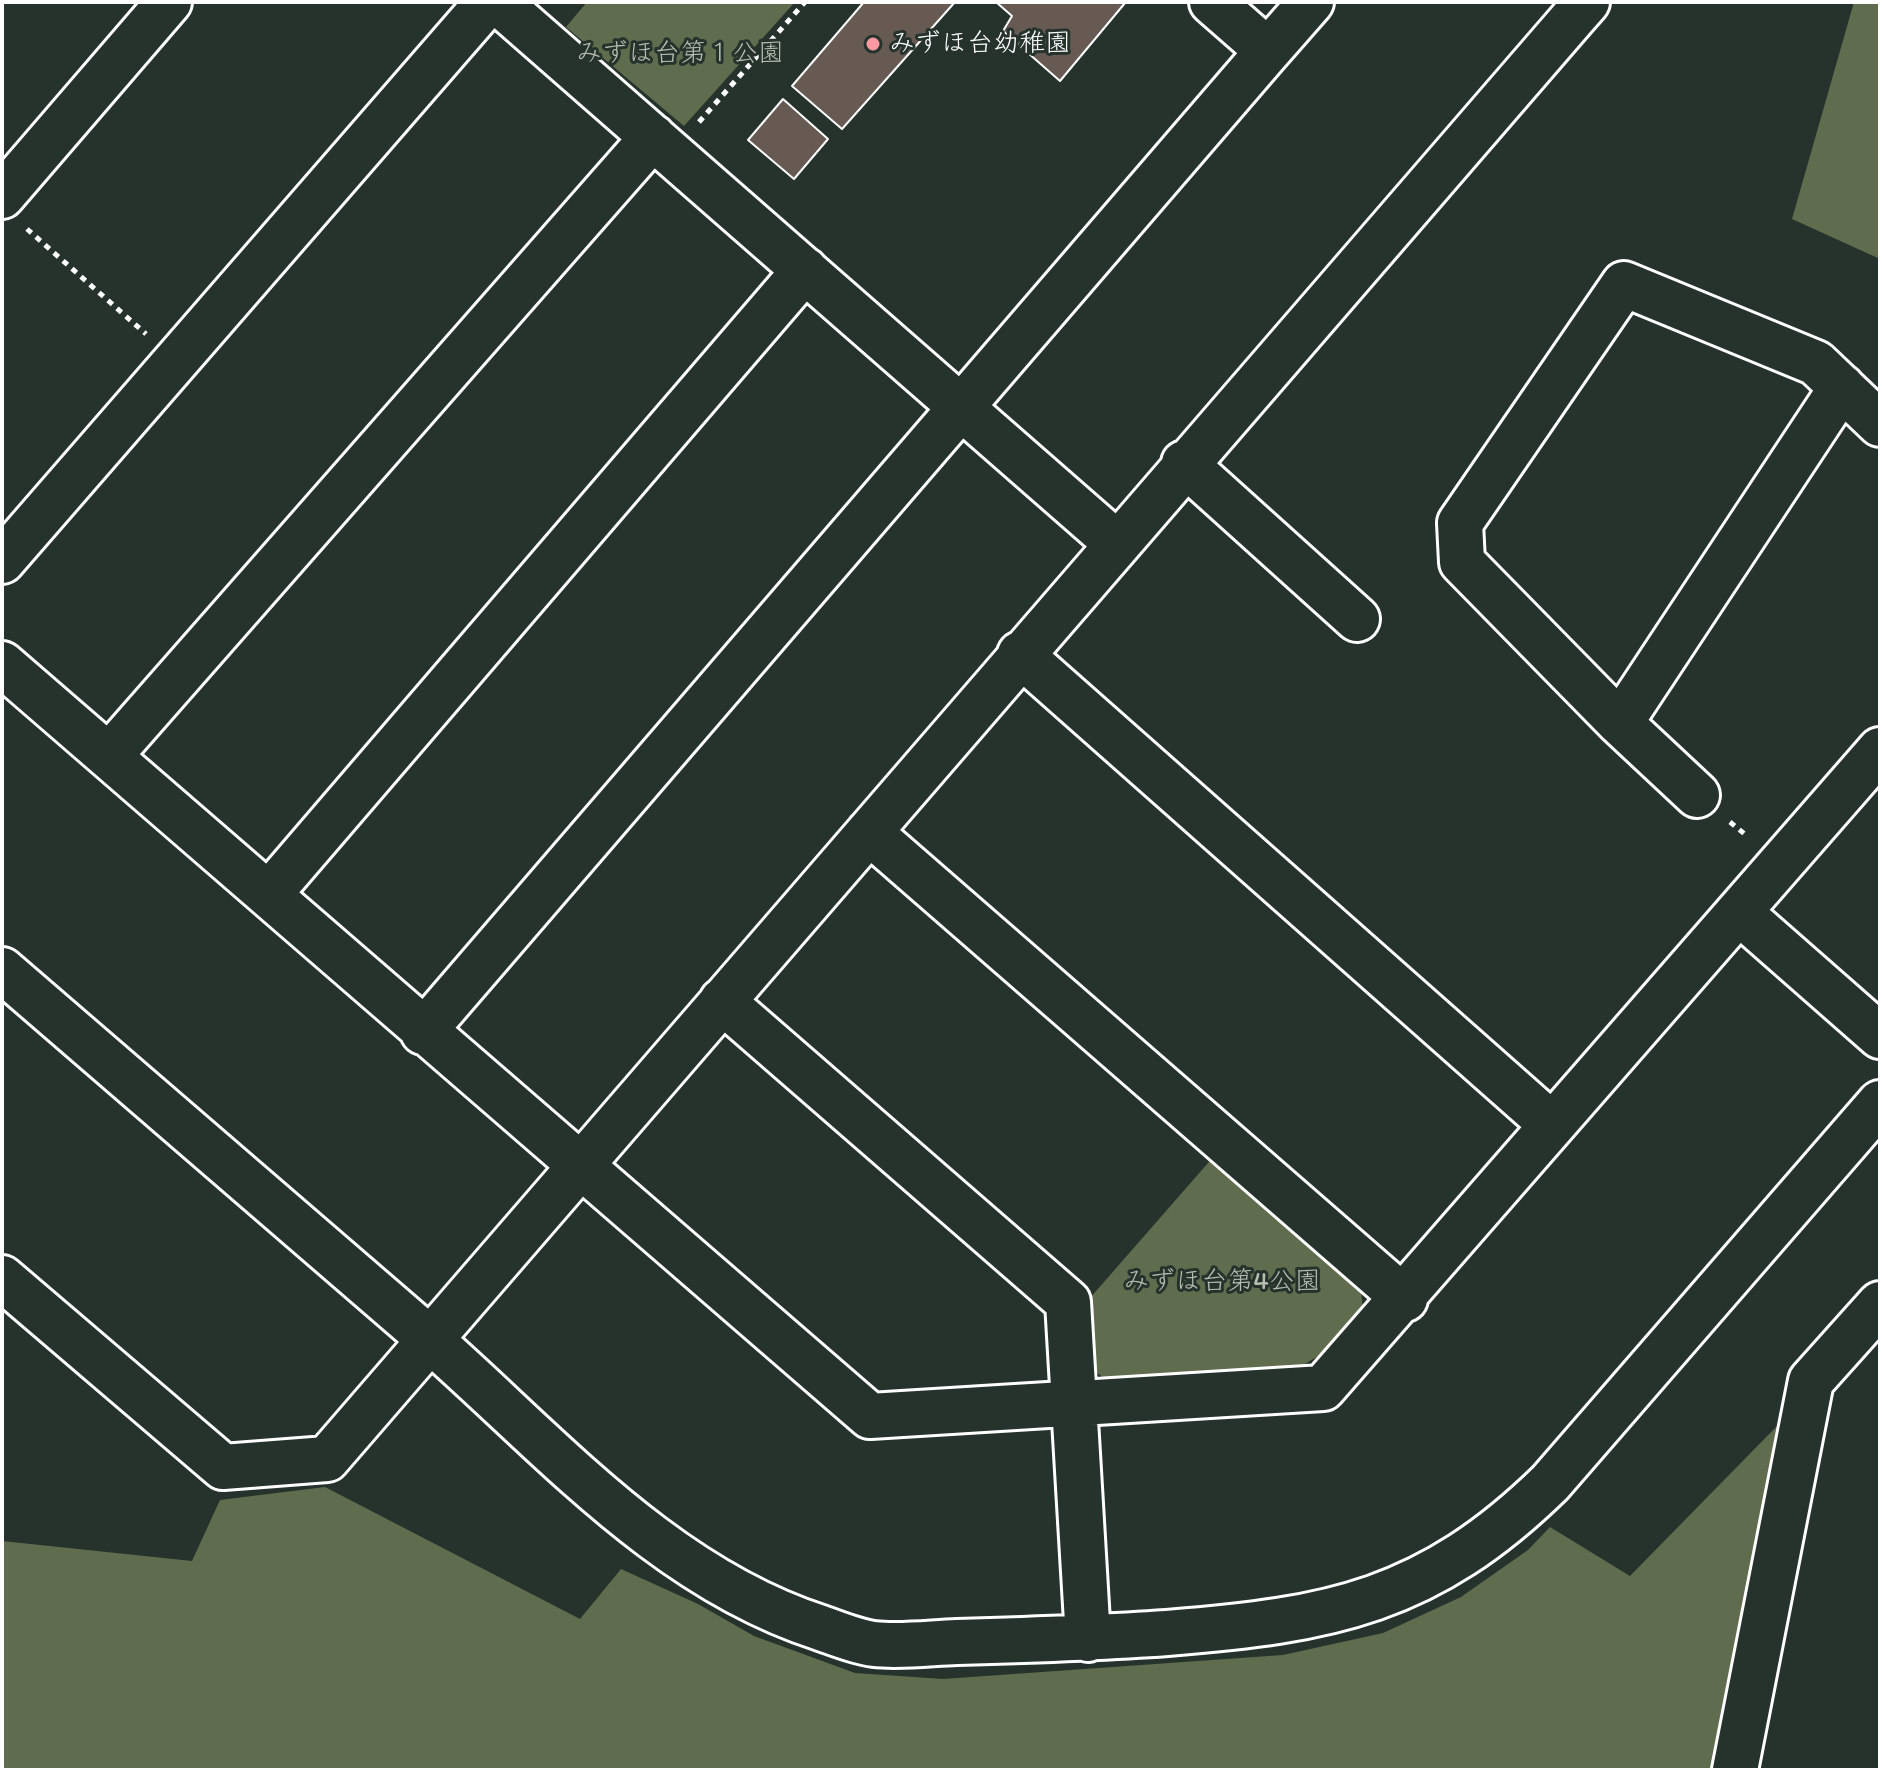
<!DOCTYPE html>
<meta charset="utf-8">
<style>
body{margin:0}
#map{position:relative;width:1882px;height:1772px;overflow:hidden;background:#26332d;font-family:Itim,sans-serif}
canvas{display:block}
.frame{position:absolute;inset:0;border:4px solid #fff;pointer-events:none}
</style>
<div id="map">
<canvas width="1882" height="1772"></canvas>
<div class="frame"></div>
</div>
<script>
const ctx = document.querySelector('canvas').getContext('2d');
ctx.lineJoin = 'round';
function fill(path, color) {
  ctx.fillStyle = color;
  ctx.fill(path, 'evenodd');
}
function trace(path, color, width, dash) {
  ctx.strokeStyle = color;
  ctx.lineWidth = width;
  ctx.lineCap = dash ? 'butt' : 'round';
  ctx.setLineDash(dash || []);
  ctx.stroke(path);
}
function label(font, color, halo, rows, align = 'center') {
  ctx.font = font + ' Itim,"Klee One",sans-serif';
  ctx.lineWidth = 6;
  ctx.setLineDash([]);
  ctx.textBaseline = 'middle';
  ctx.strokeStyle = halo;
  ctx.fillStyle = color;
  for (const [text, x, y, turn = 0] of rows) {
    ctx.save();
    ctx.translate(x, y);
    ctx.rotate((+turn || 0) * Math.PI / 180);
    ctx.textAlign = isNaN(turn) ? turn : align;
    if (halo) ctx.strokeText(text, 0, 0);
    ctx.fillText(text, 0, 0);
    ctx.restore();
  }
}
fill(new Path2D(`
 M587 2H795L684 126 566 27Z
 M1854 2H1880V259L1792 219Z
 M1215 1155 1361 1289 1363 1312 1318 1356 1300 1367 1108 1381 1084 1363 1083 1306Z
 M1779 1424 1718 1770H2V1541L192 1561 220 1500 325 1487 580 1619 621 1569 698 1604 754 1636 855 1673 943 1679 1283 1655 1383 1633 1461 1597 1528 1550 1550 1527 1630 1576Z`), '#5f6d4e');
const building = new Path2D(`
 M864 2H955L842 129 792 86Z
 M996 2H1124L1125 3 1060 81 1003 31 1012 16Z
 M783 99 828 139 794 179 748 140Z`);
fill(building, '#665a53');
trace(building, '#fff', 2);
const minor = new Path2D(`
 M498 2 1115 542
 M1212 2 1268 51 1311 2
 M2 196 169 2
 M1184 463 1357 619
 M2 561 488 2
 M1020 654 1551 1124
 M2 664 870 1416 1323 1388 1880 750
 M1620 723 1842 387
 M109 756 653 137
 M1697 795 1620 723 1462 562 1460 523 1624 284 1816 363 1880 424
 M869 832 1405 1299
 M269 894 805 270
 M1740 913 1880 1036
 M2 970C141 1090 280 1210 419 1330 545 1439 659 1576 821 1628 838 1634 857 1642 874 1644 900 1647 930 1643 957 1642 1027 1640 1097 1638 1167 1633 1331 1620 1428 1602 1550 1483L1880 1103
 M722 1001 1068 1302 1088 1639
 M423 1032 1268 51
 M2 1278 223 1467 327 1459C749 975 1164 485 1587 2
 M1735 1770 1811 1381 1880 1304`);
trace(minor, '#fff', 50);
trace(new Path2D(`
 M699 122 805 2
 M27 229 146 334
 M1730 822 1747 836`), '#fff', 5, [6, 6]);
trace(minor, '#26332d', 44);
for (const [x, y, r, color] of [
 [873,44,8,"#ff9aa2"]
]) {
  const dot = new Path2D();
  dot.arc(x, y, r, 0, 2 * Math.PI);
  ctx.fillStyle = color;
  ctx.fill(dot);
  trace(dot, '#26332d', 3);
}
label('26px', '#fff', '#26332d', [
 ["みずほ台幼稚園",889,44]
], 'left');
label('26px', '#b7bdaf', '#26332d', [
 ["みずほ台第１公園",680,54],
 ["みずほ台第4公園",1222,1282]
]);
</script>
